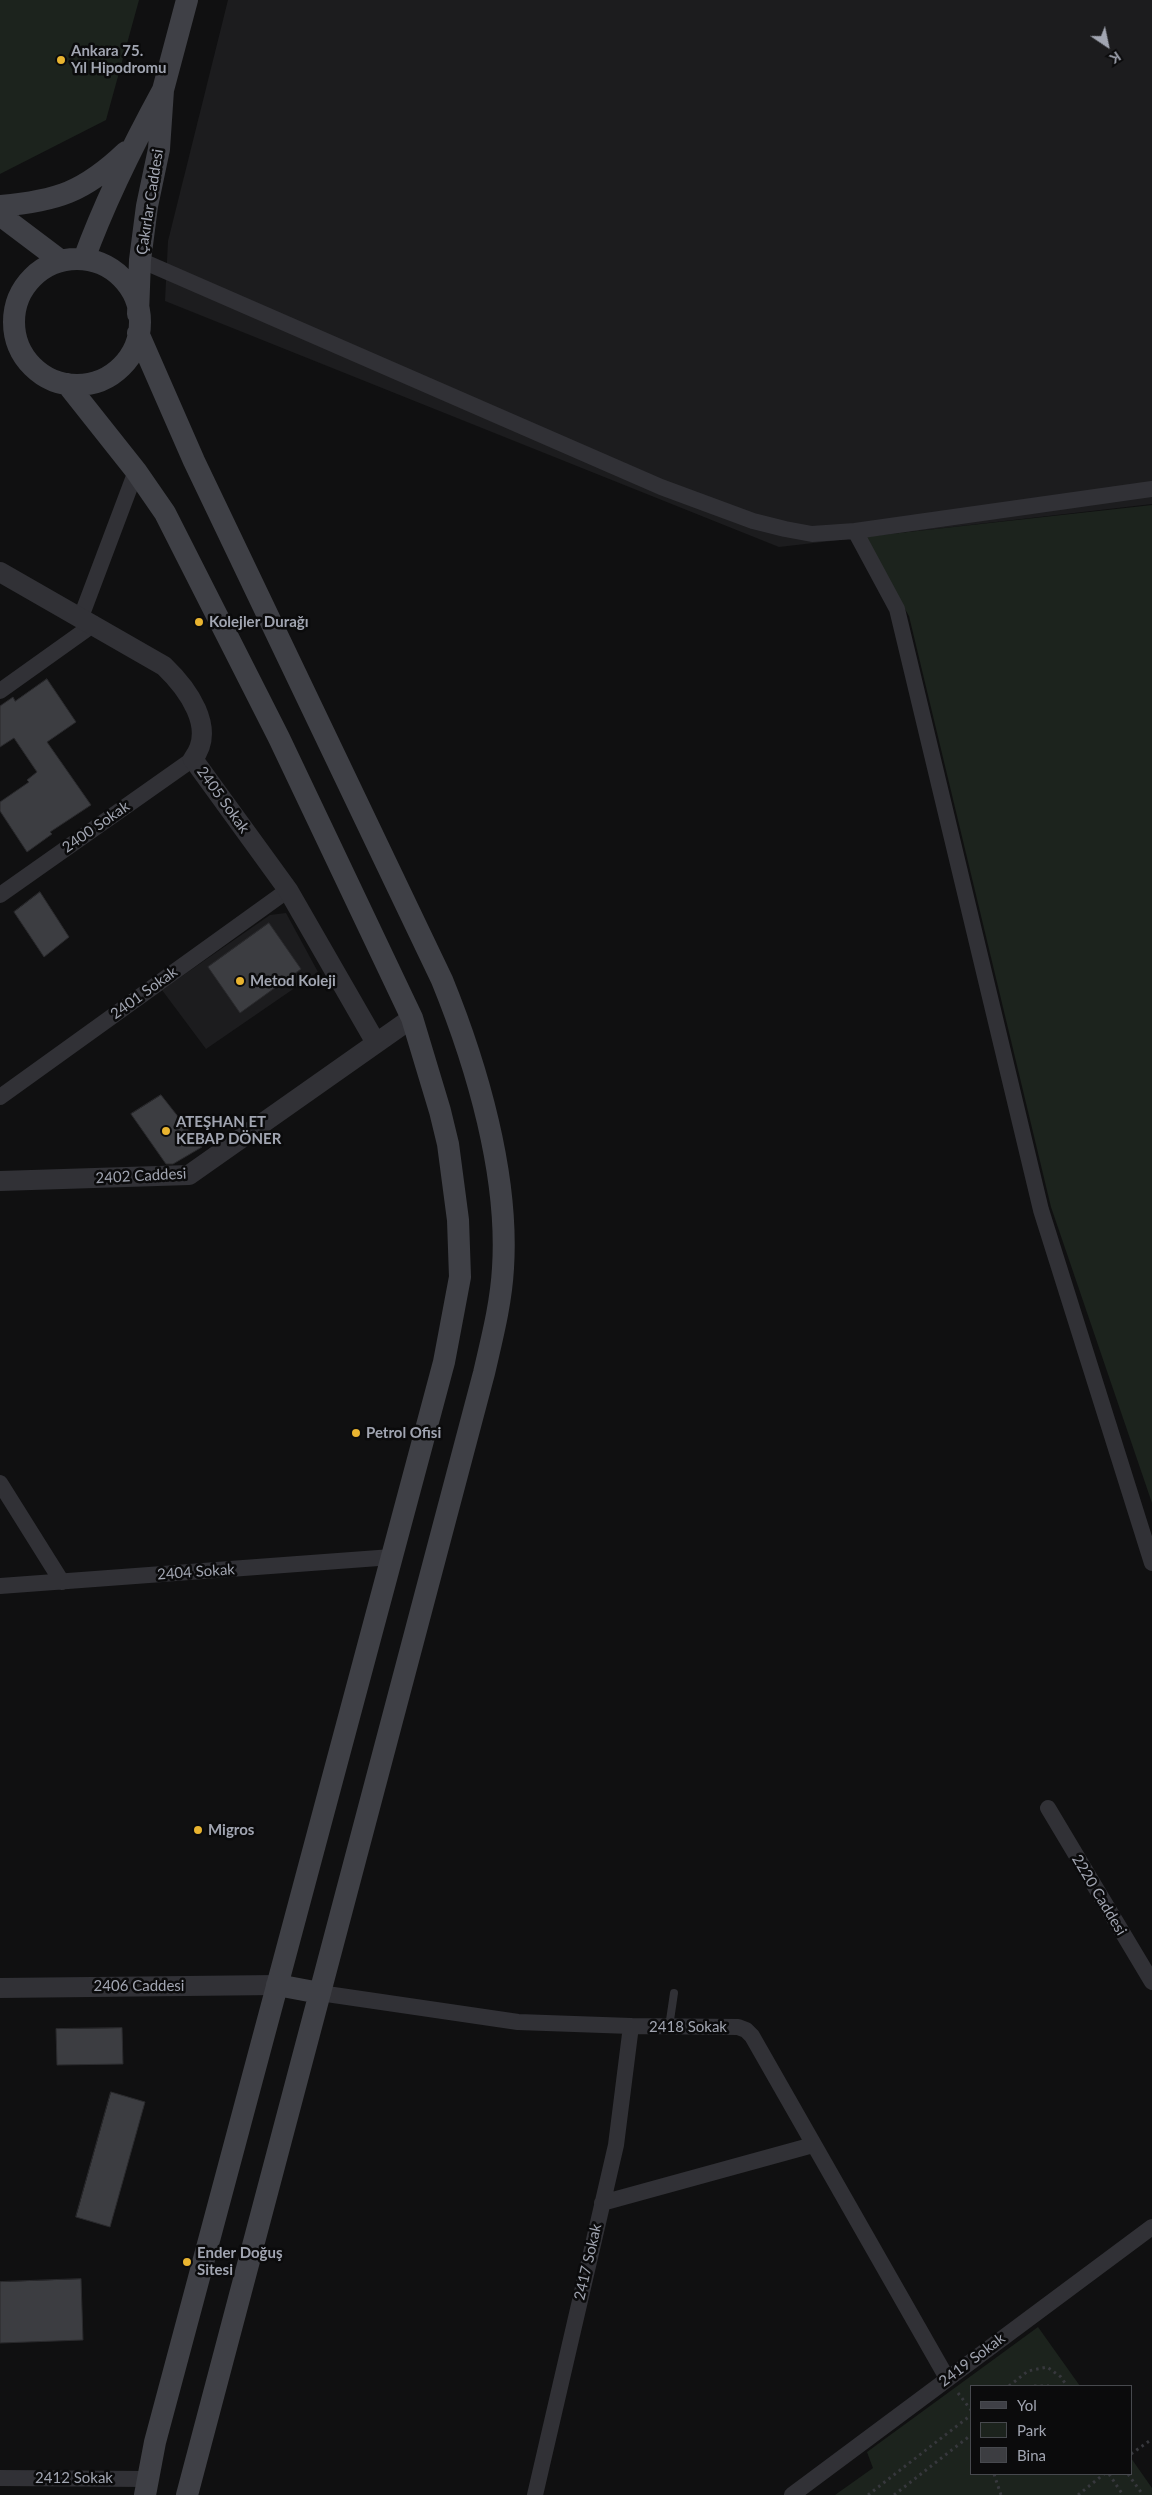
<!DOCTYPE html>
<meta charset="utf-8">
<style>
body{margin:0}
#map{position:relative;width:1152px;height:2495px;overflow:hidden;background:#101011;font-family:Lato,sans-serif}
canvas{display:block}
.legend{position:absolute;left:970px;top:2385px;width:162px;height:90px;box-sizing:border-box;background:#0b0b0c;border:1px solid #47494e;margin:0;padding:6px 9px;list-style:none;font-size:15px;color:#a1a5b1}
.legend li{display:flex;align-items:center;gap:10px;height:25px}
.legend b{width:25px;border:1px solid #47494e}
.north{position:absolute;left:1082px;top:20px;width:50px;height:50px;-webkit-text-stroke:4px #0b0b0c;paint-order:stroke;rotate:146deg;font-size:14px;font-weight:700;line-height:20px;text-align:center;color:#a1a5b1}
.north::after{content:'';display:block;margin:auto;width:18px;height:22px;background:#a1a5b1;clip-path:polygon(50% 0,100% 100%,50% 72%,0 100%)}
</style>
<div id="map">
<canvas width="1152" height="2495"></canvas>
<ul class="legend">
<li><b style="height:6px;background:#3f4046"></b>Yol</li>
<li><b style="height:14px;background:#1c231d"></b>Park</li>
<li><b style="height:14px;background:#3c3d41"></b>Bina</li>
</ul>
<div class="north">K</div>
</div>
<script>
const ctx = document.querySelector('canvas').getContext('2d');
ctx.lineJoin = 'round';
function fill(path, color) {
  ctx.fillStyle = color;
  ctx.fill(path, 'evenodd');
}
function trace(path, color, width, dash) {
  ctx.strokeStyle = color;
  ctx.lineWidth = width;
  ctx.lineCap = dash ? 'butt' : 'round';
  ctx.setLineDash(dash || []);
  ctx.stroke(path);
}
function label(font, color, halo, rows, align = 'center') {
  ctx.font = font + ' Lato,sans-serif';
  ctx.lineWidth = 5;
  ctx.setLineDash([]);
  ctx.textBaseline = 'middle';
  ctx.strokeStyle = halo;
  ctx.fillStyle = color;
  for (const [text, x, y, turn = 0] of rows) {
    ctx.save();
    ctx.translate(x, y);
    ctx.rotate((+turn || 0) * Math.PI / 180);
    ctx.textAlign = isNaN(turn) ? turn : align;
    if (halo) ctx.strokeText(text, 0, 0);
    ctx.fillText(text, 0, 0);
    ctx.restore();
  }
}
fill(new Path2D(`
 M228 0H1152V504L779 547 165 301 168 241Z
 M286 913 318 972 206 1049 162 990 270 915Z`), '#1c1c1e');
fill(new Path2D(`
 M0 0H139L106 120 0 174Z
 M1152 505V1503L1051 1207 909 616 863 537Z
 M1038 2327 1080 2386H971V2474H1131V2458L1152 2488V2495H835L873 2468 867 2452Z`), '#1c231d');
const building = new Path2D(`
 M47 679 76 722 47 742 91 805 50 832 52 834 27 852 0 811V802L29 782 27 780 37 772 14 738 0 747V706L13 697 15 701Z
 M40 892 69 937 44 957 14 912Z
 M269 923 301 969 240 1013 208 967Z
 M161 1095 202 1147 173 1164H166L131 1114Z
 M122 2028 123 2064 57 2065 56 2029Z
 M111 2092 145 2102 110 2227 76 2217Z
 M81 2279 83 2340 0 2343V2282Z`);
fill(building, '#3c3d41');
trace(building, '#2a2a2d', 1);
trace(new Path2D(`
 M1009 2386 1028 2371 1047 2367 1061 2377 1067 2386
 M1034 2386H1049
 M958 2393 971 2410
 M1131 2454 1152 2439
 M994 2474 1001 2495
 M1109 2474 1123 2495
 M1128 2474 1143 2495
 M868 2495 971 2415
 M894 2495 971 2435
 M1078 2495 1104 2474`), '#37383d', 3, [2.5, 4]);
trace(new Path2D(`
 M669 2027 674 1993`), '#313136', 8);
trace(new Path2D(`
 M140 260 661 487 753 521 785 529 812 534 855 531 897 609 1041 1210 1152 1563
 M855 531 1152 489
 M81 617 136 471
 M0 691 94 624
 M0 895 193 759
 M0 1097 288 890
 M0 1483 62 1582
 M0 1586 392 1557
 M1048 1808 1152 1982
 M320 1993 518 2022 631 2026 738 2027 746 2030 752 2036 947 2378
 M602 2203 813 2145
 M0 2478 147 2479
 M535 2495 616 2145 631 2026
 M792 2495 1152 2227`), '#313136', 16);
trace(new Path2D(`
 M0 572 164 666C187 688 217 728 193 759L288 890 376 1043
 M0 1181 189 1175 412 1018
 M0 1988 277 1985`), '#313136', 20);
trace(new Path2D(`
 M163 90 187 0
 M0 206C57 201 84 192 126 152
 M0 215 61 261
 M84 259C105 201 133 145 163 90L159 149 147 206 140 260 138 314
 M14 322a63 63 0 1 1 126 0a63 63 0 1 1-126 0Z
 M138 333 194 461 442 980C477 1066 509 1175 503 1268 501 1304 492 1338 484 1373L187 2495
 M67 384 136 471 165 513 279 738 412 1018 440 1111 448 1144 458 1220 460 1277 444 1362 155 2442 145 2495
 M277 1985 320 1993`), '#3f4046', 22);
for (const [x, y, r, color] of [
 [61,60,5,"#e9b430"],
 [199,622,5,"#e9b430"],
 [240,981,5,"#e9b430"],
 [166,1131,5,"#e9b430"],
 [356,1433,5,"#e9b430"],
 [198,1830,5,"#e9b430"],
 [187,2262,5,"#e9b430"]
]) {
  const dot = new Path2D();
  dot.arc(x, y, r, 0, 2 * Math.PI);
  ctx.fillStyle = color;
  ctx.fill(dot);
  trace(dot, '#0b0b0c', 2);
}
label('bold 15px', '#a1a5b1', '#0b0b0c', [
 ["Ankara 75.",71,51],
 ["Yıl Hipodromu",71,68],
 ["Kolejler Durağı",209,622],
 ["Metod Koleji",250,981],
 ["ATEŞHAN ET",176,1122],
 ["KEBAP DÖNER",176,1139],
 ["Petrol Ofisi",366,1433],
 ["Migros",208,1830],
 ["Ender Doğuş",197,2253],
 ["Sitesi",197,2270]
], 'left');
label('15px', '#a1a5b1', '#0b0b0c', [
 ["Çakırlar Caddesi",150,202,-81],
 ["2405 Sokak",223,800,54],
 ["2400 Sokak",96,827,-35],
 ["2401 Sokak",144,993,-36],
 ["2402 Caddesi",141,1176,-3],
 ["2404 Sokak",196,1572,-4],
 ["2220 Caddesi",1099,1895,59],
 ["2406 Caddesi",139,1986],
 ["2418 Sokak",688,2027],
 ["2417 Sokak",588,2262,-77],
 ["2419 Sokak",972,2360,-37],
 ["2412 Sokak",74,2478]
]);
</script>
